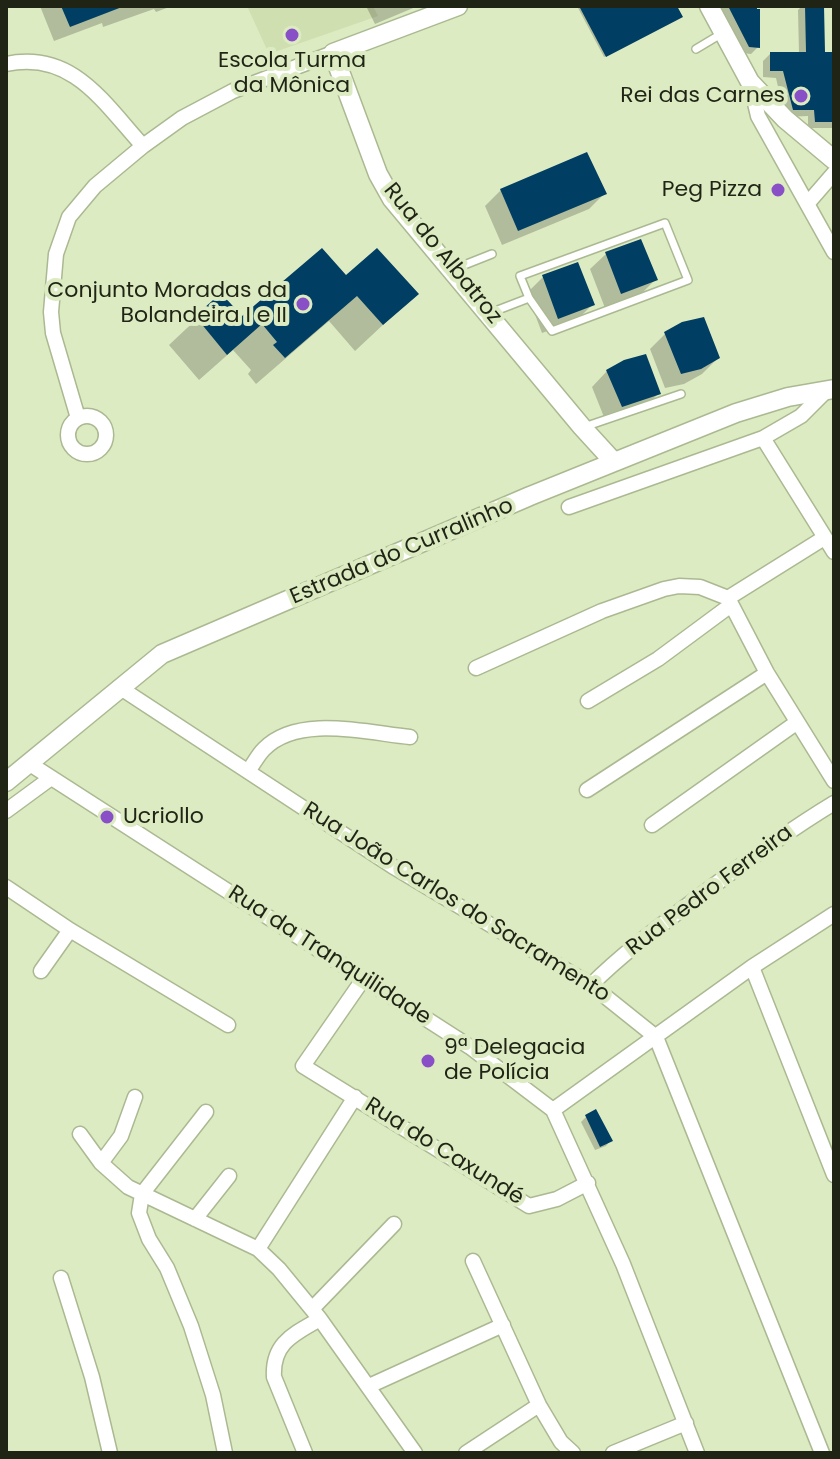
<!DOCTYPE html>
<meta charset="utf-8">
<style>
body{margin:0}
#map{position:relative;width:840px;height:1459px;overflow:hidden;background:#ddebc2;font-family:Poppins,sans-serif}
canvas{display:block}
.frame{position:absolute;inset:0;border:8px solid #1f2415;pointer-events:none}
</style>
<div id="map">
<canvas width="840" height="1459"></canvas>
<div class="frame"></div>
</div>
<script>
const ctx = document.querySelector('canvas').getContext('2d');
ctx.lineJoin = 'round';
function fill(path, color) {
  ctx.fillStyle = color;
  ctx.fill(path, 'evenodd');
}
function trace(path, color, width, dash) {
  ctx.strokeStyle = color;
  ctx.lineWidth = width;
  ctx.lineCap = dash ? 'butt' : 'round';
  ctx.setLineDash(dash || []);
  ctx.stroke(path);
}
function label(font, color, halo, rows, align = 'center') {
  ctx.font = font + ' Poppins,sans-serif';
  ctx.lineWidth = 8;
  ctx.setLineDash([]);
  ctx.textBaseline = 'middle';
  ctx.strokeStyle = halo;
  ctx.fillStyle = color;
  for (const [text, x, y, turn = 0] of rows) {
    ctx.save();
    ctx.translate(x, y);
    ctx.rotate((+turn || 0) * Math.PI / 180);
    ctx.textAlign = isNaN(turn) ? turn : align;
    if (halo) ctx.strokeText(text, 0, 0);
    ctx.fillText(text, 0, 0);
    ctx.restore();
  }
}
fill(new Path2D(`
 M247 6H373L378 16 269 54Z`), '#cfdfb0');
fill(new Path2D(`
 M40 6H172L156 12 154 9 103 27 102 23 54 41Z
 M366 6H418L375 24Z
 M577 6H675L678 18 604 57Z
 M716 6H755L758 47 751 54 742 53Z
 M802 6H822L823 54H834V128H808V116L785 117 776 78 763 77V61L770 54H799L798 10Z
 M501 190 604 194 589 209 502 245 485 206Z
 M606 254 656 279 640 295 605 308 590 269Z
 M577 265 593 304 577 320 542 333 527 293 543 277Z
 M346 278 416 294 355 351 329 321 256 384 248 374 251 370 233 350 199 380 169 345 221 296 242 319Z
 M665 334 718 358 702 374 684 384 665 388 650 349Z
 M607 371 659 393 643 409 606 422 592 387Z
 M586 1117 610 1141 606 1146 595 1150 581 1122Z`), '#0003');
fill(new Path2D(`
 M61 6H121L122 7 70 27Z
 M579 6H677L683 17 606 57Z
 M728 6H757V9H760V48L749 47Z
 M805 6H824L825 52H834V122H815L814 110H793L783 71H770V52H806Z
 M587 152 607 194 518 231 500 189Z
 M641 239 658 280 621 294 605 252Z
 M322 248 346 275 377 248 419 294 383 325 357 296 285 358 273 345 277 342 262 324 227 355 195 316 221 293 242 316Z
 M578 262 595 305 558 319 542 275Z
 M704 317 720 358 701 369 681 374 664 332 682 322Z
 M646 354 661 394 622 407 606 370 624 360Z
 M596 1109 613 1141 600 1147 585 1115Z`), '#003e63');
const service = new Path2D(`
 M696 49 721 34
 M665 223 688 280 552 331 529 298 520 276Z
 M454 269 492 254
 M490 313 529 298
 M584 427 681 394`);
const minor = new Path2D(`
 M6 64C72 50 103 102 143 146
 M750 82 758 116 834 252
 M808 203 834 173
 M68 435a19 19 0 1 1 38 0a19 19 0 1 1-38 0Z
 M78 418 53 333 51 312 56 254 69 217 95 186 143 146 182 118 233 91 333 53
 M763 438 834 552
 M569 507 763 438 801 416 825 392
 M824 538 728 598 767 673 834 781
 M476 668 602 611 664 589 679 586 700 587 728 598
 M119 687 392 866 591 985 656 1037 822 1453
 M588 701 658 659 731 605
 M30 764 470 1047 553 1110 623 1264 697 1453
 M249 770C254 763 258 755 264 749 298 714 368 733 410 737
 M587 790 767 673
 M6 811 51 778
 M652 825 796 723
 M6 887 70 930 228 1025
 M752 967 834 1175
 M41 971 70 930
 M364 978 303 1066 529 1206 557 1199 588 1183
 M591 985C623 953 660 926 697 898 741 865 786 832 834 803
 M553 1110 752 967 834 914
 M206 1112 142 1194 139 1213 149 1239 167 1268 191 1326 213 1395 225 1453
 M80 1134 101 1163 128 1187 258 1249 279 1269 320 1319 415 1453
 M101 1163 121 1136 135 1097
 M195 1219 229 1176
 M258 1249 355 1097
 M473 1261 539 1405 561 1442 573 1453
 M61 1278 92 1377 110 1453
 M312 1309 394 1224
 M369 1386 503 1325
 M305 1453 274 1377C272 1343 294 1334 320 1319
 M466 1453 539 1405
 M613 1453 686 1423`);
const tertiary = new Path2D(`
 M458 6 333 53 378 174 392 199 582 427 614 462
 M709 6 750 82 785 119 834 160
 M6 782 162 654 530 496 736 413 788 397 834 389`);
trace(service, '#abb992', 10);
trace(minor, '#abb992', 17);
trace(tertiary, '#abb992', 21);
trace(service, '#fff', 7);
trace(minor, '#fff', 14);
trace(tertiary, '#fff', 18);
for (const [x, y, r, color] of [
 [292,35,8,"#884fc6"],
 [801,96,8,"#884fc6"],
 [778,190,8,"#884fc6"],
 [303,304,8,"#884fc6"],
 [107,817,8,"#884fc6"],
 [428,1061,8,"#884fc6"]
]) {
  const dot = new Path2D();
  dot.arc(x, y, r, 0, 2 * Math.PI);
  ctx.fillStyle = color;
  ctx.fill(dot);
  trace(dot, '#ddebc2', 3);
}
label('22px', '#1f2415', '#ddebc2', [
 ["Escola Turma",292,61,"center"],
 ["da Mônica",292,86,"center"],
 ["Rei das Carnes",785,96],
 ["Peg Pizza",762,190],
 ["Conjunto Moradas da",287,291],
 ["Bolandeira I e II",287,316],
 ["Ucriollo",123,817,"left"],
 ["9ª Delegacia",444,1048,"left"],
 ["de Polícia",444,1073,"left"]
], 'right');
label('22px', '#1f2415', '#ddebc2', [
 ["Rua do Albatroz",442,254,51],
 ["Estrada do Curralinho",402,552,-23],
 ["Rua Pedro Ferreira",710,891,-37],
 ["Rua João Carlos do Sacramento",456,903,32],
 ["Rua da Tranquilidade",329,956,33],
 ["Rua do Caxundé",444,1152,32]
]);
</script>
